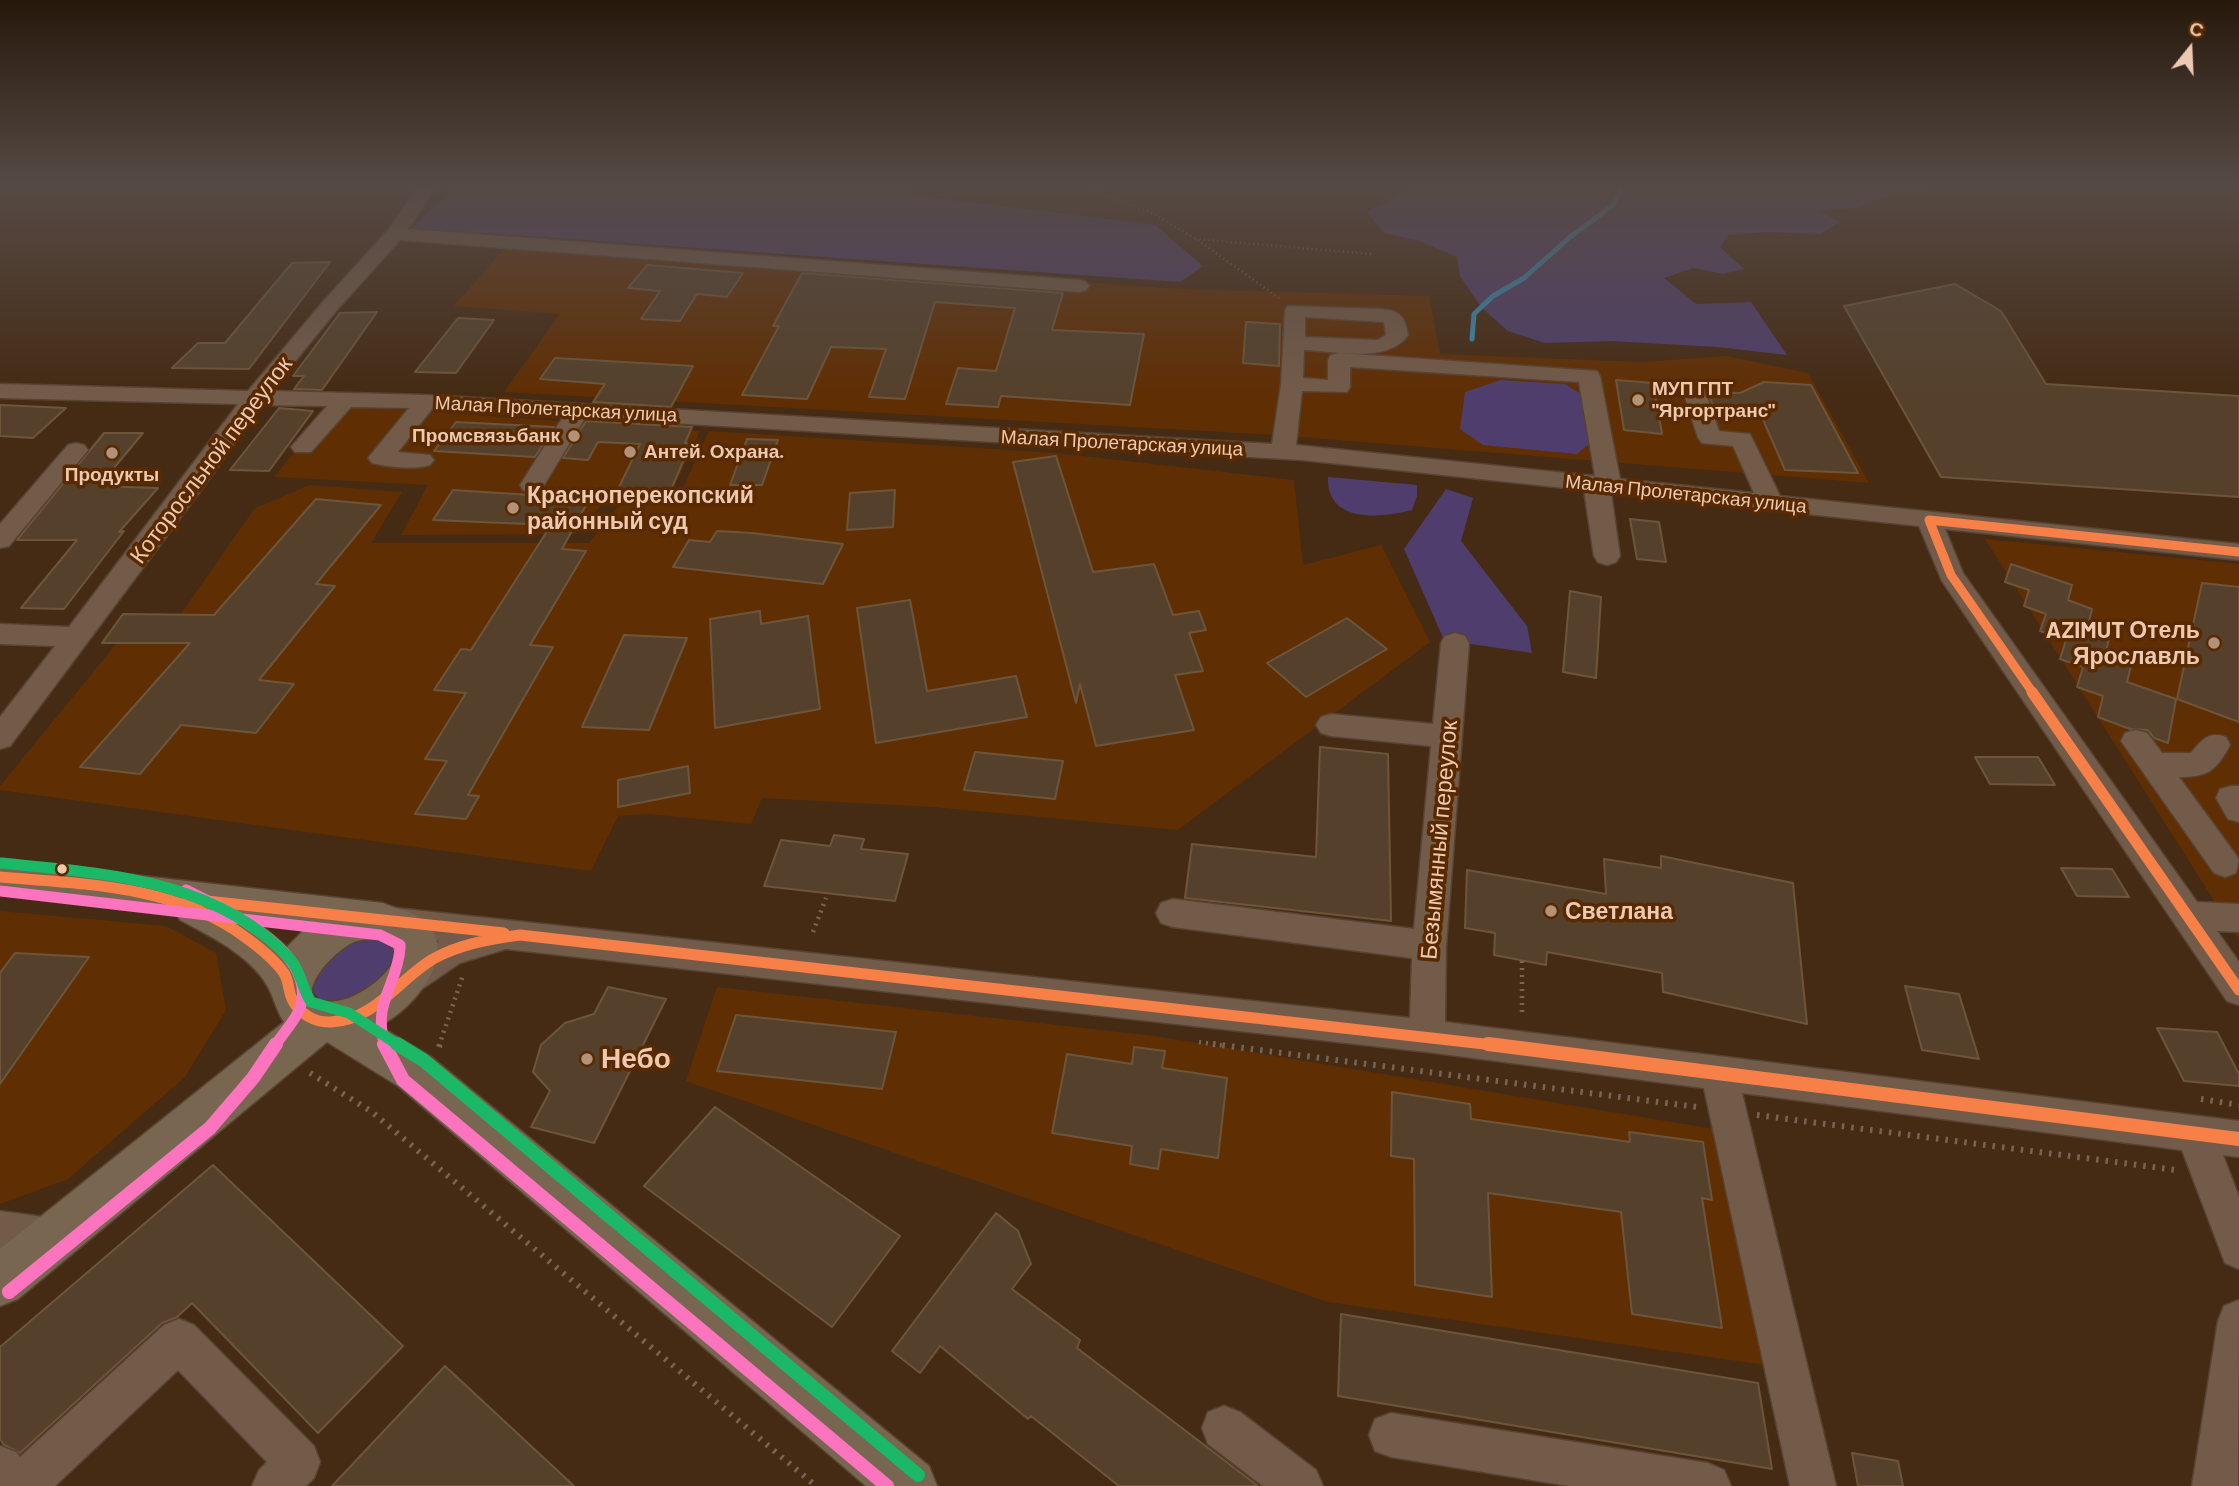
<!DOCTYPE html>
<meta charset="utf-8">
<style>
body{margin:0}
#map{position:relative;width:2239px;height:1486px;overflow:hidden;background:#452b14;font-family:Barlow,sans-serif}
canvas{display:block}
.north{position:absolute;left:2155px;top:14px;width:70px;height:70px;-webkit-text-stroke:5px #592a00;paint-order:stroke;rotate:18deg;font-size:19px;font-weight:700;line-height:28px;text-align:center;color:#eec9b1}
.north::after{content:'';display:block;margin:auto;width:24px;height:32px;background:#eec9b1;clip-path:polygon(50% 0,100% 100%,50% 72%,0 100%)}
</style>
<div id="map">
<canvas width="2239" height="1486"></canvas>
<div class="north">С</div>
</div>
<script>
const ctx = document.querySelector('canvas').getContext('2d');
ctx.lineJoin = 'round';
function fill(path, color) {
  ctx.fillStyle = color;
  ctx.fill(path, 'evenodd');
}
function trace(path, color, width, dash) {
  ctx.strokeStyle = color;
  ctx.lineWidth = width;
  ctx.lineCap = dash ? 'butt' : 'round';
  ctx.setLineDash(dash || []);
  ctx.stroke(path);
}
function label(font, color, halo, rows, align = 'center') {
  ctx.font = font + ' Barlow,sans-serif';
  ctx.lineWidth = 7;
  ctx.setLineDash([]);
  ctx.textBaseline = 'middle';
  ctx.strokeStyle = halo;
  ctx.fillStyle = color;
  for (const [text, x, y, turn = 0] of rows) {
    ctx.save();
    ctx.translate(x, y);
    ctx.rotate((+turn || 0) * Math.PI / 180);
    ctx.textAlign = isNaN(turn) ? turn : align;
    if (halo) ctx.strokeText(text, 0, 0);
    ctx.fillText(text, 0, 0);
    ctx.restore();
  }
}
fill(new Path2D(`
 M510 242 1182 289 1429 296 1440 354 1641 362 1726 356 1808 373 1869 483 1276 435 504 392 560 314 454 306Z
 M333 405 700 431 671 494 614 492 575 534 401 535 428 485 274 477Z
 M709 431 1057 453 1294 480 1303 565 1381 545 1430 642 1178 830 934 807 762 798 751 824 649 814 618 816 591 871 0 790V786L117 643 103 642 123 614 180 615 255 508 310 485 402 492 371 543H589L625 497 678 499Z
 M1985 539 2239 564V940Z
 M0 911 166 926 216 953 226 1010 185 1077 68 1179 0 1204Z
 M717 987 1155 1036 1732 1132 1786 1368 1328 1302 686 1081Z`), '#602e03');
fill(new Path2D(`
 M455 187H906L912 195 1155 225 1203 266 1180 282 412 228Z
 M1413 187H1926L1927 190 1887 196 1854 208 1820 211 1839 222 1821 234 1767 232 1728 235 1720 247 1744 269 1723 274 1693 268 1664 278 1696 304 1751 302 1787 355 1717 347 1612 341 1545 343 1508 331 1481 307 1460 276 1457 257 1419 241 1384 233 1367 212Z
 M1501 380 1565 384 1584 396 1589 444 1577 454 1483 445 1460 429 1465 392Z
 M1328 477 1417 485V496L1412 510C1382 518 1326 524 1328 477Z
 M1446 489 1473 498 1461 541 1527 626 1532 653 1444 640 1404 549Z
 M375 935 394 944 397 964 371 996 329 1004 319 999 312 991 311 981 333 948Z`), '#4f3e6d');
trace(new Path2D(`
 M1472 339 1474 314 1493 296 1524 278 1570 237 1612 206 1622 187`), '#368cb7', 5);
const building = new Path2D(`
 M330 262 249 369 172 368 198 343H225L292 263Z
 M647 265 743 273 727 297 697 294 680 321 641 319 660 291 628 288Z
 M802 273 1063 293 1052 330 1144 334 1130 405 1001 396 998 407 946 404 958 368 996 371 1015 308 935 302 905 399 869 397 886 349 831 347 807 399 742 395 779 326H773Z
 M1955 284 2001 311 2046 384 2239 396V497L1941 477 1844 306Z
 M377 312 322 390 294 389 304 376H293L340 313Z
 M458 318 494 320 456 373 415 372Z
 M1246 322 1280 324 1279 366 1243 363Z
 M555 358 693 366 671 407 593 402 605 384 540 379Z
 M1616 380 1653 383 1662 434 1624 430Z
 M1764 382 1811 385 1858 473 1785 470 1761 415 1716 414 1708 392 1740 393Z
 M0 405 66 408 33 438 0 436Z
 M279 408 313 411 269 471 230 470Z
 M586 421 692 427 685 443H691L670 492 617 491 640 444 598 442 588 460 563 458Z
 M456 422 554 427 535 457 434 451Z
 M104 433H143L99 486 158 488 119 532 124 531 64 609 21 608 77 540H17Z
 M747 439 778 440 762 485H730Z
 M1056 456 1093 572 1154 564 1173 615 1199 611 1206 630 1189 633 1203 671 1175 675 1194 730 1096 746 1080 684 1076 703 1013 462Z
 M453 490 531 495 591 496 562 549 586 551 530 645 553 647 468 795 479 796 466 819 415 814 447 761 425 759 466 693 434 690 461 649 471 650 551 525 433 520Z
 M895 490 893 527 847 530 850 493Z
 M316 499 381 505 316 584 335 586 259 680 294 684 256 733 181 725 140 774 80 767 190 643H102L123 614 214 615Z
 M1630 519 1659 522 1666 562 1637 559Z
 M717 531 752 533 843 544 823 584 673 567 689 540 710 542Z
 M2011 564 2072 585 2068 600 2092 609 2088 626 2110 634 2106 652 2132 662 2127 682 2176 699 2168 743 2154 738 2148 730 2130 729 2098 717 2103 696 2077 687 2083 667 2060 659 2066 640 2040 631 2046 614 2024 606 2029 590 2005 582Z
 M2202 583 2239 587V722L2177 699Z
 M1570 591 1601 597 1596 678 1563 672Z
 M910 600 927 691 1016 676 1027 717 876 743 857 608Z
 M760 611 761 624 808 616 820 709 715 728 710 619Z
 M1347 618 1387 649 1306 697 1267 663Z
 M624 635 687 638 649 730 582 727Z
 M1320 747 1388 754 1391 921 1185 898 1192 844 1316 857Z
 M975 752 1063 761 1055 799 964 790Z
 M1975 757H2038L2055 785 1990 784Z
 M688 766 690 793 618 807V780Z
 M834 835 864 839 861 849 908 854 895 901 764 886 781 840 830 846Z
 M1661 856 1793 883 1807 1024 1663 992 1662 973 1547 952 1546 965 1494 955 1495 933 1465 928 1467 870 1606 894 1604 859 1661 868Z
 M2061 868 2112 869 2129 897 2077 896Z
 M15 953 89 957 0 1084V973Z
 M1905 986 1959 994 1979 1059 1922 1050Z
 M608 987 666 999 594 1143 531 1127 550 1091 533 1072 541 1045 565 1023 594 1014Z
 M736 1015 896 1032 882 1089 717 1071Z
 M2157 1028 2217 1032 2239 1074V1086L2184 1081Z
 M1134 1047 1165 1051 1162 1068 1227 1078 1218 1158 1161 1149 1158 1169 1130 1164 1132 1146 1052 1133 1067 1054 1132 1064Z
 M1392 1092 1470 1104 1471 1119 1630 1142 1629 1132 1703 1142 1712 1200 1702 1198 1722 1328 1632 1314 1621 1212 1488 1193 1492 1297 1415 1285 1414 1159 1391 1156Z
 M715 1107 900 1236 832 1327 644 1186Z
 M213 1165 403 1346 318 1433 192 1303 177 1317 162 1323 20 1453 4 1445 0 1439V1347Z
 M996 1213 1018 1231 1031 1264 1012 1289 1080 1340 1077 1348 1258 1486H1119L1031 1416 1028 1419 940 1346 920 1373 892 1351Z
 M1341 1314 1758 1383 1772 1469 1338 1396Z
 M445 1366 574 1486H332Z
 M1852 1453 1898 1461 1903 1486H1858Z`);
fill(building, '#55412b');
trace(building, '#6d553b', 2);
const minor = new Path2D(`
 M418 187H436L408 229 1079 280 1086 282 1089 286 1086 290 1079 292 400 240 336 311 271 391 426 395 1272 444 1281 384 1285 310 1288 306 1382 309C1401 311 1405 317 1408 335 1388 364 1336 351 1304 350L1303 378 1328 380V360L1331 355 1339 353 1597 371 1600 376 1620 479 1754 493 1733 446 1702 443 1698 438 1682 388 1685 383H1701L1704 388 1719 431 1750 434 1780 496 2239 544V560L1945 529 1963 573 2197 902 2239 904V932L2217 931 2239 962V1005L2227 1001 1942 581 1919 526 1611 493 1620 556 1616 562 1607 565 1598 562 1594 556 1584 490 1302 460 585 418 541 490 532 493 523 490 520 485 563 417 432 409 398 452 430 455 434 460 430 465C413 470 389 467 372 463L368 458 409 408 351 407 311 452H295L291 447 327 406 261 405 213 474 10 746 0 749V717L55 646 0 644V624L69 627 238 404 0 398V384L248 391 322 303 388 230ZM1305 317 1384 322 1386 335 1378 340 1305 337ZM1350 367 1579 382 1595 476 1296 445 1302 391 1347 392 1350 387Z
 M76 443 84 445 88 450 84 455 9 546 0 548V524L68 445Z
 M1455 633 1465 636 1469 643 1446 946 1445 1022 2239 1121V1157L2223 1155 2239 1197V1269L2225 1263 2182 1150 1742 1093 1836 1486H1790L1704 1088 1427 1052 506 949 460 963 419 991 407 995 395 991 390 980 395 969 439 941 386 935 374 931 369 921 374 911 386 907 1410 1018 1412 958 1173 927 1161 923 1156 913 1161 903 1173 899 1414 929 1431 746 1331 736 1321 733 1316 725 1321 717 1331 714 1433 724 1441 643 1445 636Z
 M2136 730 2147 733 2162 753H2191C2202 740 2208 731 2226 737L2230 745C2216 771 2208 777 2179 777L2236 855 2239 860 2236 873 2225 877 2214 873 2121 741 2125 733Z
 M2231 786H2239V822L2228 819 2216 798 2220 789Z
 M0 1211 51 1218 65 1224 71 1238 65 1252 51 1258 0 1251Z
 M2239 1300 2238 1486H2192L2218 1321 2224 1306Z
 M179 1319 194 1325 314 1446 320 1462 314 1478 306 1486H252L259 1470 267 1462 178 1370 55 1486H0V1446L16 1452 20 1457 164 1325Z
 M1224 1406 1240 1412 1316 1470 1323 1486H1263L1208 1444 1202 1428 1208 1412Z
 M1391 1413 1708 1463 1724 1470 1731 1486H1569L1391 1457 1375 1451 1369 1435 1375 1419Z`);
const major = new Path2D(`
 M0 860 383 903C394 908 409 911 419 917 466 948 413 1011 379 1026L430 1056 929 1466 937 1486H866L398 1086 327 1042 18 1299 0 1306V1249L284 1022C276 1010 274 998 268 987 250 955 210 936 180 920L177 914 0 894ZM259 924 305 929 287 947ZM381 939C420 955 364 996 342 1000 282 1012 326 955 354 942 362 939 372 939 381 939Z`);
trace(minor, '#584333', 3);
trace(major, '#584333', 3);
trace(new Path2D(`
 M1084 187 1154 214 1202 243 1279 298
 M1195 239 1371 254`), '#796454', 2.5, [1, 3.5]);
trace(new Path2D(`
 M813 932 826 898
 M1522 961V1016
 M1199 1042 1226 1046
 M439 1046 463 975`), '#796454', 4.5, [2, 5]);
trace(new Path2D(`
 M1213 1044 1697 1107
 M439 1047 440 1044
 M310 1073 372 1112 816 1486
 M2201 1099 2239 1105
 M1757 1115 2176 1170`), '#796454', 6, [2.5, 7]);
fill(minor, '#735b49');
fill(major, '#796650');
trace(new Path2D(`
 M1929 520 1951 575 2033 693
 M1929 520 2239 552`), '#f78048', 9);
trace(new Path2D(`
 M2032 692 2239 990
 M0 877C83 884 175 885 245 937 259 947 274 959 284 973 289 981 288 990 292 999 298 1013 315 1023 331 1022 375 1020 398 980 433 959 460 944 490 939 520 935L1502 1046
 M188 899 504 933`), '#f78048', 11);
trace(new Path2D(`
 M1488 1044 2239 1139`), '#f78048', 14);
trace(new Path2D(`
 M186 890C225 910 315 949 301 1005 298 1018 282 1034 275 1046
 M0 891 380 935 400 945V949C397 986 372 1002 385 1046`), '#fc73be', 11);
trace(new Path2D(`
 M384 1044 403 1080 887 1486
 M9 1292 210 1128 253 1078 276 1044`), '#fc73be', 14);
trace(new Path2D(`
 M1 863C101 873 217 879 290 959 301 971 302 989 311 1002L349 1013 400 1046`), '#1ab867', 11);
trace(new Path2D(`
 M397 1044 423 1060 918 1475`), '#1ab867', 14);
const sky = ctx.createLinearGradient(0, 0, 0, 395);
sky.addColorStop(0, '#26180b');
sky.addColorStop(0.47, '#564a45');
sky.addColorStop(1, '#564a4500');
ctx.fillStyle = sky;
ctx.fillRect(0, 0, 2239, 395);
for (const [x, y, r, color] of [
 [1638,400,7,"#b3927a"],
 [574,436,7,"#b3927a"],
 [630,452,7,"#b3927a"],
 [112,453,7,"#b3927a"],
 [513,508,7,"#b3927a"],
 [2214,643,7,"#b3927a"],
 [62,869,6,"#eec9b1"],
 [1551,911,7,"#b3927a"],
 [587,1059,7,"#b3927a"]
]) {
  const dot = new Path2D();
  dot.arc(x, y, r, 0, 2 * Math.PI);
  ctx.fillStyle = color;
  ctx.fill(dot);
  trace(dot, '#592a00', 2.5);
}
label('bold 19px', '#eec9b1', '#592a00', [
 ["МУП ГПТ",1652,389],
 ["\"Яргортранс\"",1652,411],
 ["Промсвязьбанк",560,436,"right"],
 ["Антей. Охрана.",644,452],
 ["Продукты",112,475,"center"]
], 'left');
label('19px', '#eec9b1', '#592a00', [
 ["Малая Пролетарская улица",556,409,3],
 ["Малая Пролетарская улица",1122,443,3],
 ["Малая Пролетарская улица",1686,494,6]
]);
label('23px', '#eec9b1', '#592a00', [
 ["Которосльной переулок",211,460,-53],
 ["Безымянный переулок",1439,840,-85]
]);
label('bold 23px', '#eec9b1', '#592a00', [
 ["Красноперекопский",527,495],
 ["районный суд",527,521],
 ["AZIMUT Отель",2200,630,"right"],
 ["Ярославль",2200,656,"right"],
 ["Светлана",1565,911]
], 'left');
label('bold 28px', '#eec9b1', '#592a00', [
 ["Небо",601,1059]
], 'left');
</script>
